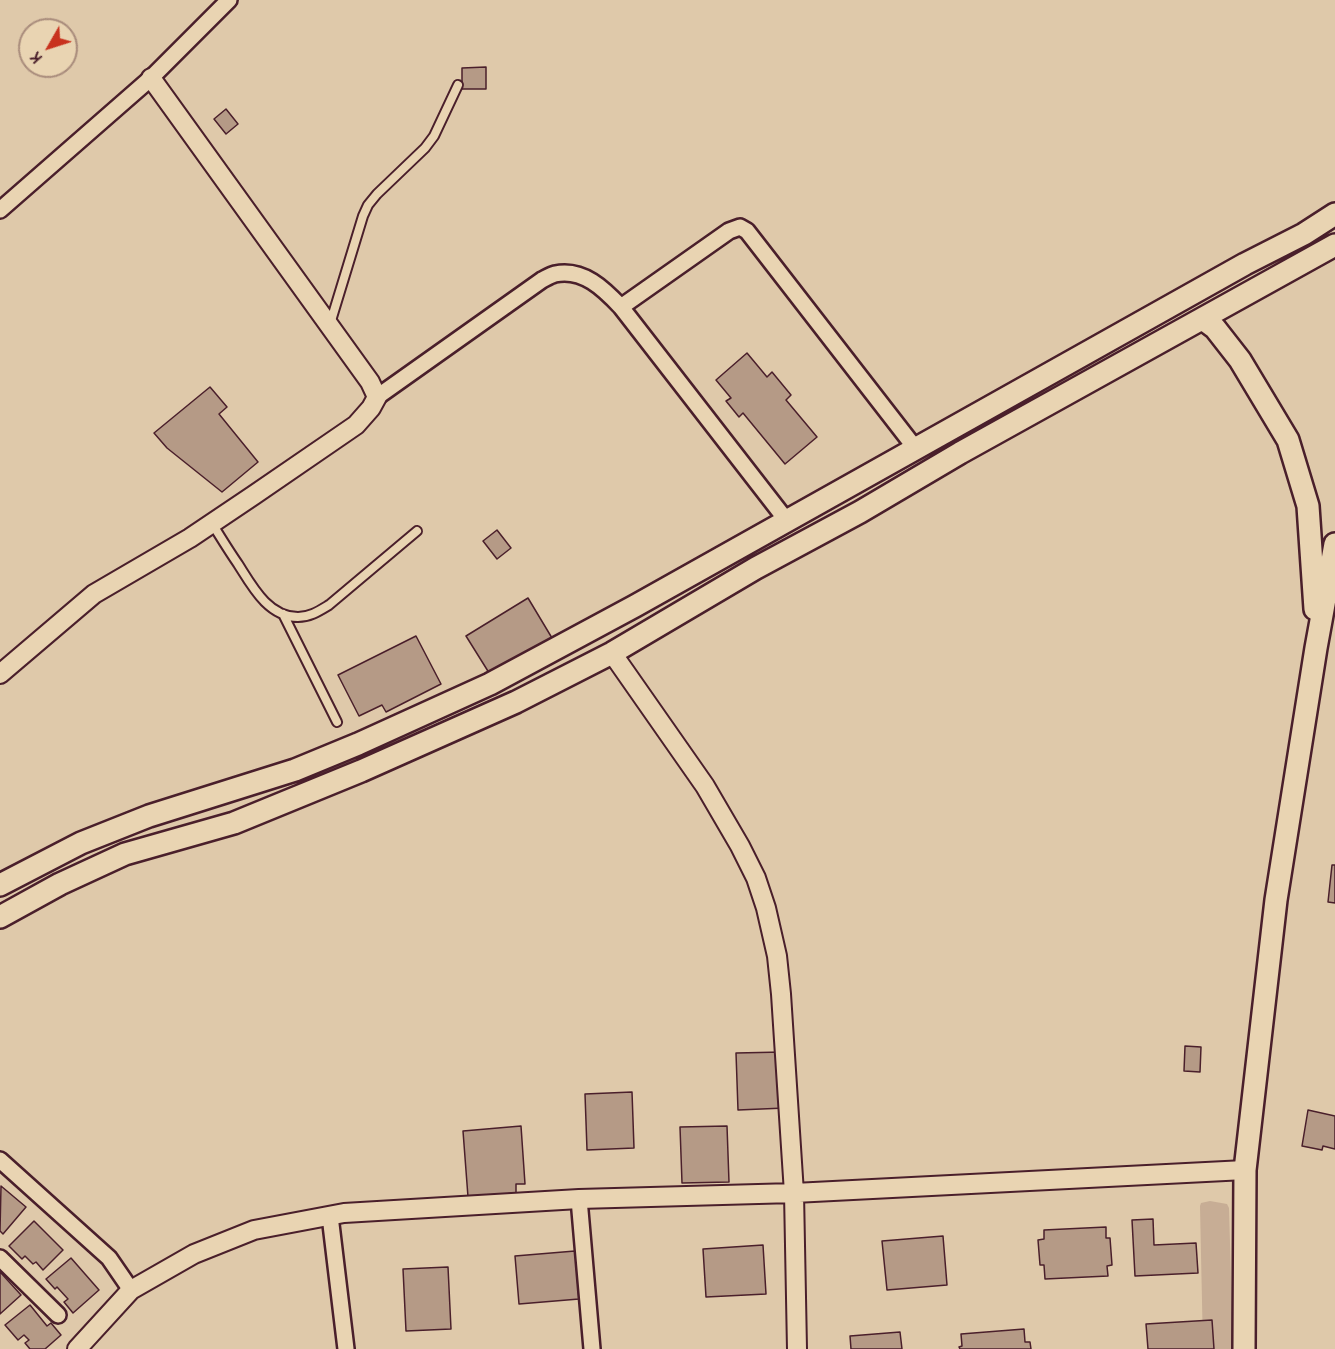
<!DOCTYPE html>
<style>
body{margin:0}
#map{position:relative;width:1335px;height:1349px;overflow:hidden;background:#dfc9aa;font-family:"Patrick Hand",sans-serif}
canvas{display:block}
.north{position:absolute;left:18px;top:18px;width:60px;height:60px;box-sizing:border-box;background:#e9d4b2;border:2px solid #a98c7c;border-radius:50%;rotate:231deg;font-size:16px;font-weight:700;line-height:24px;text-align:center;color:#4a1f2b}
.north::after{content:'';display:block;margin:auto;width:21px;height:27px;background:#c8321e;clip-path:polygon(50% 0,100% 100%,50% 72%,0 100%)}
</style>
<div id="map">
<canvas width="1335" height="1349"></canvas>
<div class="north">K</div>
</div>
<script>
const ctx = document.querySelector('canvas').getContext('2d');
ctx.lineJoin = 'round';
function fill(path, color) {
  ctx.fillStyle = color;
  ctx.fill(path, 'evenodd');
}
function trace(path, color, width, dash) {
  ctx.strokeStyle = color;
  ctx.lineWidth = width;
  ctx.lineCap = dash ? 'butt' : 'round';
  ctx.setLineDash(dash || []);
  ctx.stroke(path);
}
fill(new Path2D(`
 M1210 1201 1227 1204 1229 1208 1233 1349H1203L1200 1206 1201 1203Z`), '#c7ad95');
const building = new Path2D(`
 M486 67V89H462V68Z
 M226 109 238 124 226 134 214 119Z
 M747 353 767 377 772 372 791 395 786 400 817 437 785 464 743 413 739 417 726 401 731 398 716 380Z
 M210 387 227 407 219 414 258 462 222 492 167 448 154 433Z
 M497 530 511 548 497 559 483 541Z
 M528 598 552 638 491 676 466 636Z
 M416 636 441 684 386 712 382 705 359 716 338 675Z
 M1332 865H1335V903L1328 902Z
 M1185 1046 1201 1047 1200 1072 1184 1071Z
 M783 1052 785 1108 738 1110 736 1053Z
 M632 1092 634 1148 587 1150 585 1094Z
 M1308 1110 1335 1116V1149L1323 1146 1322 1150 1302 1146Z
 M521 1126 525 1184H516V1193L468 1197 463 1131Z
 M727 1126 729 1182 682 1183 680 1127Z
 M1 1186 26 1207 3 1234 0 1231Z
 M1153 1219 1154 1245 1196 1243 1198 1273 1135 1276 1132 1220Z
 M34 1221 63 1250 43 1270 36 1262 33 1264 25 1256 22 1259 9 1246Z
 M1106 1227V1238H1110L1112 1265 1107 1266 1108 1276 1045 1279 1044 1265H1040L1038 1240 1044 1239V1230Z
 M943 1236 947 1285 887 1290 882 1241Z
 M763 1245 766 1294 706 1297 703 1249Z
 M575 1251 579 1299 519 1304 515 1256Z
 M71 1258 99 1290 73 1313 64 1302 68 1299 57 1287 55 1289 46 1279Z
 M448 1267 451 1329 406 1331 403 1269Z
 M0 1272 21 1295 0 1314Z
 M30 1305 47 1326 51 1323 61 1335 45 1349H30L25 1343 29 1340 24 1335 18 1340 5 1325Z
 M1212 1320 1214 1349H1148L1146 1324Z
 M1024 1329 1025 1342H1030L1031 1349H960L959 1347 962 1346 961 1334Z
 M900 1332 902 1349H851L850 1336Z`);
fill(building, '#b59a86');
trace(building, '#4a1f2b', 1.5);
const service = new Path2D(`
 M330 324 363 216 368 205 377 194 425 148 434 136 458 85
 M213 525C221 538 229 551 238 564 252 586 268 617 298 617 310 617 319 611 329 605L417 531
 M283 614 337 722`);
const minor = new Path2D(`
 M0 210 151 78 229 0
 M621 307 729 231 740 227 747 231 754 240 916 449
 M377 397 542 280C546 278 551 275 555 274 583 268 604 289 621 307L787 521
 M0 1160 109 1258 131 1290
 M579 1199 592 1349
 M330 1216 346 1349
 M0 1258 58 1315`);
const tertiary = new Path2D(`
 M612 653 705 786 740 846 756 878 766 908 777 956 781 994 794 1193 797 1349
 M0 674 94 594 190 538 254 495 356 425 371 408 377 397 370 382 151 78
 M77 1349 131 1290 194 1254 254 1230 344 1213 579 1199 794 1193 1245 1170`);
const secondary = new Path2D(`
 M1203 319 1215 328 1240 360 1288 440 1308 506 1315 609
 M0 885 81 843 149 816 295 770 358 744 490 684 635 606 1245 264 1304 234 1335 214
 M0 917 60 884 125 854 234 823 361 771 516 702 612 653 756 568 860 512 960 453 1335 245
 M1244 1349 1245 1170 1276 900 1316 648 1335 544`);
trace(service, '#4a1f2b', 12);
trace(minor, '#4a1f2b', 20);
trace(tertiary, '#4a1f2b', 22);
trace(secondary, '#4a1f2b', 26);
trace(service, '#e9d4b2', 8);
trace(minor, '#e9d4b2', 15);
trace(tertiary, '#e9d4b2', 18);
trace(secondary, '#e9d4b2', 21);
</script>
